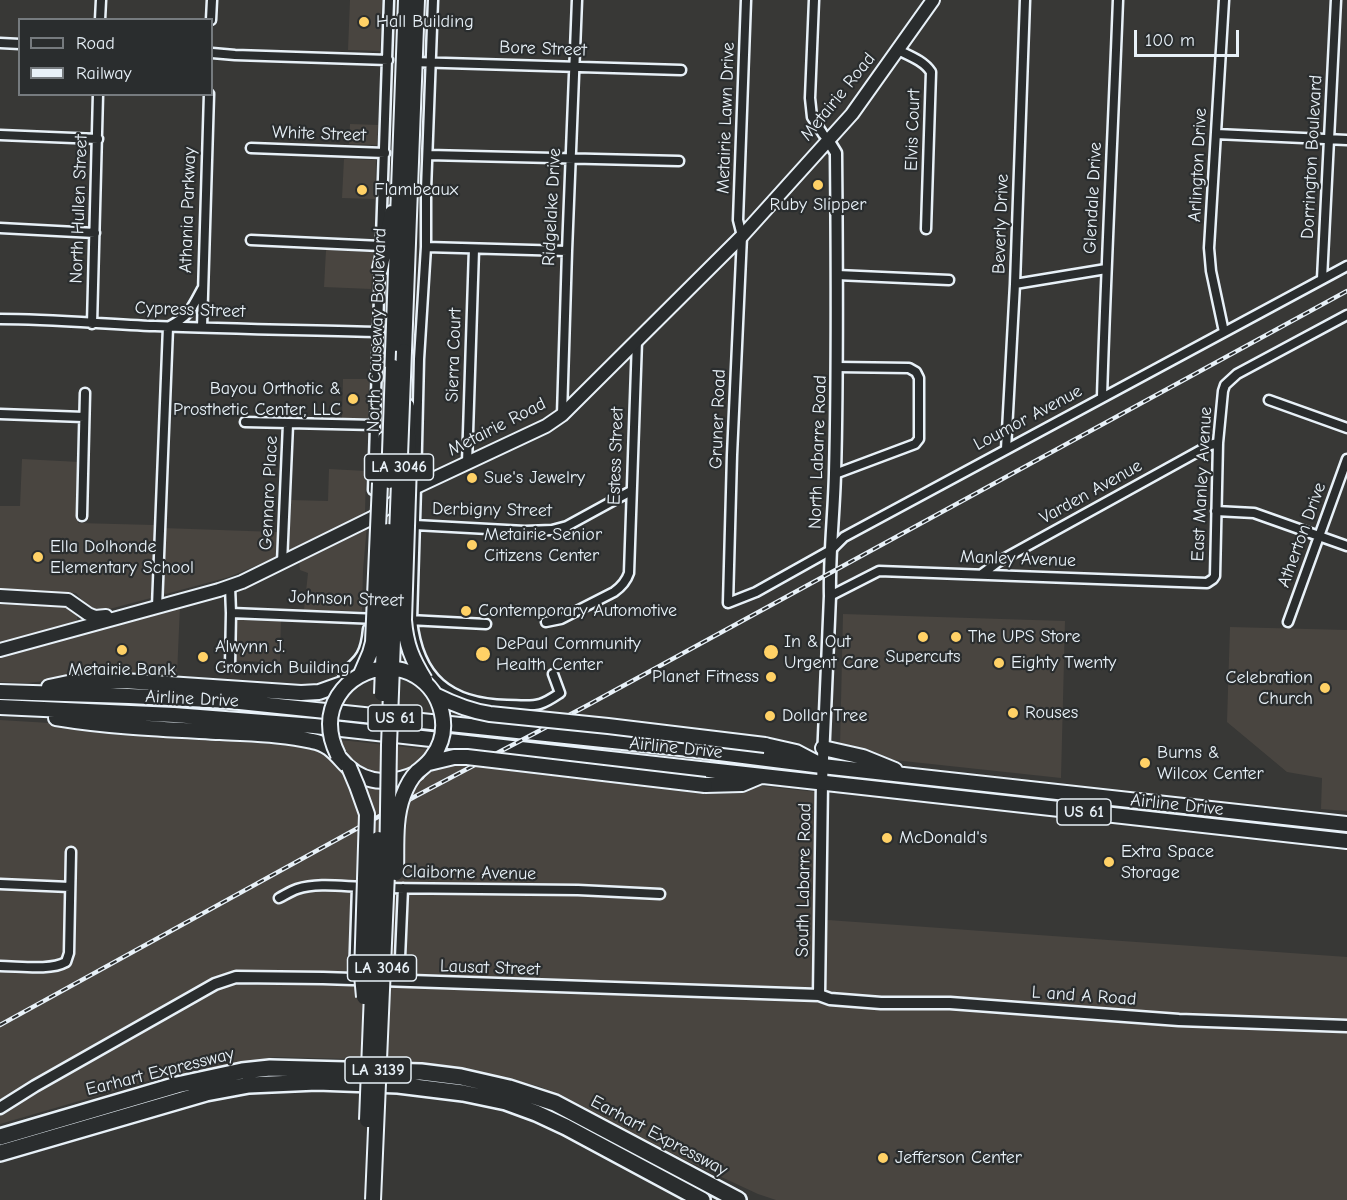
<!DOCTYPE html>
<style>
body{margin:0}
#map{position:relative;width:1347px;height:1200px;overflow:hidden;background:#383836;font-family:"Comic Neue",sans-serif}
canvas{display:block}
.legend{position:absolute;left:18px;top:18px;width:195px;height:78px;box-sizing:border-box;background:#2a2d2e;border:2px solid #767b7f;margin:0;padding:8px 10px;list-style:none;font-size:18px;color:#e8f1f8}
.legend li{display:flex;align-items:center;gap:12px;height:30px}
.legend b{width:30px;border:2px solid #767b7f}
.scale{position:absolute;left:1134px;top:30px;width:105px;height:27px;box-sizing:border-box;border:3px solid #e8f1f8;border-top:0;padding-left:8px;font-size:18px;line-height:21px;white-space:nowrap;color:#e8f1f8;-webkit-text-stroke:4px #2a2d2e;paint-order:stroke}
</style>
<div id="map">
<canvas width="1347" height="1200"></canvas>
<ul class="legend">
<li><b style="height:8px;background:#2a2d2e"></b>Road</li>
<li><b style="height:8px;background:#e8f1f8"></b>Railway</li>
</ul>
<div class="scale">100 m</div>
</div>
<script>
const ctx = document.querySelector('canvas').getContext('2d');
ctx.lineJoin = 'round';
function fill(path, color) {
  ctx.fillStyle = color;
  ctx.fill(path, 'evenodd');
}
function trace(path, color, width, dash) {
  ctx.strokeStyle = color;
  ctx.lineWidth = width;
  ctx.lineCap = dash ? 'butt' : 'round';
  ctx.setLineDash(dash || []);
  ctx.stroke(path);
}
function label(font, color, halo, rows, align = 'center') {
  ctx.font = font + ' "Comic Neue",sans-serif';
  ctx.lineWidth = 4.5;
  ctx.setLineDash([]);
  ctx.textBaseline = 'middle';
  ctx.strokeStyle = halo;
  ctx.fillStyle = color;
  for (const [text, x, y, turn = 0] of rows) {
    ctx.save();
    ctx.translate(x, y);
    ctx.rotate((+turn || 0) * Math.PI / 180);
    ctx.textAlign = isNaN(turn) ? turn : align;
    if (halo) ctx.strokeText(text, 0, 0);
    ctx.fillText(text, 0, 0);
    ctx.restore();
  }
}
fill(new Path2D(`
 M350 0H382L380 51 348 50Z
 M350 124 378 125 377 145 349 144Z
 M344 159 376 160 375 199 342 198Z
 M326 250 373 252 371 289 324 287Z
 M343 379H369L368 418H342Z
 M22 459 80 462 78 523 154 525 151 598 98 612 89 608 76 593 0 591V506H20Z
 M329 469 366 471 365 513 328 533 290 550 289 549 291 500 328 501Z
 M367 525 363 570 362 611 304 610 308 573 300 570 299 560Z
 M163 528 277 532V557L229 577 162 595Z
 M0 602 59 605 72 610 77 615V620L72 625 0 644Z
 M180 606 177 675H99L27 683 0 682V654Z
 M843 614 1065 621 1061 778 894 760 840 746Z
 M237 616 281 618 280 663 232 660 234 618Z
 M1230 627 1347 630V811L1321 809 1322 778 1287 772 1227 722Z
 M0 720 350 741 816 792 814 919 1347 957V1200H776L758 1194 687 1161 541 1087 466 1068 391 1060 275 1057 165 1076 0 1124Z`), '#494540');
const minor = new Path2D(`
 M433 0 426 190V247L419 359 416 487 412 620C418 678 449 704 507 705 517 705 531 707 540 704 547 702 554 697 560 693L553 674
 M746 0 738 220 742 236 732 455 728 603 756 592 831 550 844 537 1347 266
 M814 0 810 98 812 117 823 134 828 140
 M1224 0 1209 248 1211 271 1224 332
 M100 20 101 0
 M211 20 212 0
 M0 43 20 44
 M898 50C910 56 924 61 931 72L926 229
 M212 53 235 55 388 60
 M412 62 681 70
 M1216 134 1347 140
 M0 135 98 139
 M251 148 385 153
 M428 155 679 161
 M0 228 95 233
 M381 238 389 0
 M251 240 381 246
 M426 247 567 251
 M837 275 949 280
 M1322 279 1336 0
 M1015 284 1106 269
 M0 319C52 319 103 324 155 326 229 329 304 330 379 332
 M92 324 98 94
 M202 327 209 94
 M1102 397C1106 265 1113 132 1118 0
 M1269 400 1347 428
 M0 414 84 417
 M562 415 567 251 577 0
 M245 422 375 425
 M1006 449 1015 284 1025 0
 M467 463 474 249
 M835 474 915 444 919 439V378L916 372 909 368 837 367
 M373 490 380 266
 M1216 511 1254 513 1347 546
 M82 516 85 393
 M415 525 525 531 552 530 567 526 631 491
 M282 563 288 424
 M982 574 998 562 1210 445 1218 443
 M230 586 231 613 230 666
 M830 596 879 571 1207 583 1213 579 1215 576 1218 443 1223 391 1225 385 1237 374 1347 315
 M157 607 168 327C189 316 191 310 202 289
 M231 613 378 619
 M409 620 486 624
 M546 622 561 619 614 592C621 587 626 582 629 573L637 340
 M1288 622 1347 459
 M343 673C361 660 366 652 368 629
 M0 884 70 887
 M382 888 578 890 660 894
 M279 898C285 895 291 891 297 889 319 882 346 887 369 887
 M0 966C19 966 50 971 66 962L69 953 71 852
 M354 979 357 887
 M399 981 403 888`);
const tertiary = new Path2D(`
 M819 995 822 782 830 596C829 555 834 514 835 473 838 366 837 260 836 153L828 140
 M0 1108 35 1086 215 984 236 977 323 978 819 995 830 999 881 1003H950L1179 1020 1347 1026`);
const secondary = new Path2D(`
 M0 596 68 600 88 614 95 617 106 616
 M0 650 219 590 242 582 372 518 416 487 546 426 562 415 742 236 852 114 933 0`);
const trunk = new Path2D(`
 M380 269 392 213
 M404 351 417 0
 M392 379 406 0
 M407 406 409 464
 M380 483 385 439
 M49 687 68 683 124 681 301 693 319 692 350 681
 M0 692 129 696 230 701 680 748 822 766 1347 824
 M0 707 174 715 314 726 1347 841
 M56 718C110 727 165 729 220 732 251 734 282 734 312 741 330 744 336 755 348 767 368 785 394 784 417 773
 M765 745 796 752 815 762
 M823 748 863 757 895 770
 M705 785 742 784 761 776`);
const motorway = new Path2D(`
 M0 1137 177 1085 242 1071 270 1068 421 1072 461 1077 509 1088 555 1103 738 1200
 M0 1153 206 1093 249 1085 317 1082 398 1085 463 1093 506 1102 536 1113 566 1127 702 1200`);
trace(minor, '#e8f1f8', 13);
trace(tertiary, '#e8f1f8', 15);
trace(secondary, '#e8f1f8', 16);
trace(trunk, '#e8f1f8', 18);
trace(motorway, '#e8f1f8', 20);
trace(minor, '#2a2d2e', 8);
trace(tertiary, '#2a2d2e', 10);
trace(secondary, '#2a2d2e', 12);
trace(trunk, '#2a2d2e', 14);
trace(motorway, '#2a2d2e', 15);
const rail = new Path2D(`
 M0 1025 416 796 588 705 1347 291`);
trace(rail, '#e8f1f8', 4.5);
trace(rail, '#2a2d2e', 2, [7]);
const trunkBridge = new Path2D(`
 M409 464 404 620C406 645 412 659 425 680
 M389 481 393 367
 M361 674 370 653 373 642 380 483
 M382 694 388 531
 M435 695C453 704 470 711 490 714L608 726 765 745
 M338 755C333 745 330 736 330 724 330 682 379 654 416 676 443 693 452 730 433 756 429 763 423 767 417 772 411 778 406 788 403 796 394 820 397 848 396 873
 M429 763 454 757H467L705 785
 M349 767 357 786 367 814 362 975 364 997
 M367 1120 378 839
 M373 1200 387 873 389 745 404 351`);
trace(trunkBridge, '#e8f1f8', 18, []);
trace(trunkBridge, '#2a2d2e', 14);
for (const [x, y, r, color] of [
 [364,22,6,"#ffd166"],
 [818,185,6,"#ffd166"],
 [362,190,6,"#ffd166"],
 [353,399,6,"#ffd166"],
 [472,478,6,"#ffd166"],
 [472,545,6,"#ffd166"],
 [38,557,6,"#ffd166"],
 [466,611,6,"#ffd166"],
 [923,637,6,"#ffd166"],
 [956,637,6,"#ffd166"],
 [122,650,6,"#ffd166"],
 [771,652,8,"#ffd166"],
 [483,654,8,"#ffd166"],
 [203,657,6,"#ffd166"],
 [999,663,6,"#ffd166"],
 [771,677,6,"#ffd166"],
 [1325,688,6,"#ffd166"],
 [1013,713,6,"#ffd166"],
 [770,716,6,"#ffd166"],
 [1145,763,6,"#ffd166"],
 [887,838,6,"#ffd166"],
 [1109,862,6,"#ffd166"],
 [883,1158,6,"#ffd166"]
]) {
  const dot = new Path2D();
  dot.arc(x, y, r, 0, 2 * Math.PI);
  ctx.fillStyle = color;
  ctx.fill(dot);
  trace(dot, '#2a2d2e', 2);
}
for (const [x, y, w] of [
 [399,467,69],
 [395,718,54],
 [1084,812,54],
 [382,968,69],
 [378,1070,66]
]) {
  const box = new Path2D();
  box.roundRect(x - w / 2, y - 13, w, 26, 4.5);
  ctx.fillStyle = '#2a2d2e';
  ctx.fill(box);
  trace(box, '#e8f1f8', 1.5);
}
label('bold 16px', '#e8f1f8', null, [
 ["LA 3046",399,467],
 ["US 61",395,718],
 ["US 61",1084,812],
 ["LA 3046",382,968],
 ["LA 3139",378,1070]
]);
label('18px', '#e8f1f8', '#2a2d2e', [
 ["Hall Building",376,22],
 ["Flambeaux",374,190],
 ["Ruby Slipper",818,205,"center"],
 ["Bayou Orthotic &",341,389,"right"],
 ["Prosthetic Center, LLC",341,410,"right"],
 ["Sue's Jewelry",484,478],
 ["Metairie Senior",484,535],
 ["Citizens Center",484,556],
 ["Ella Dolhonde",50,547],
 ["Elementary School",50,568],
 ["Contemporary Automotive",478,611],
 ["The UPS Store",968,637],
 ["In & Out",784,642],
 ["Urgent Care",784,663],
 ["DePaul Community",496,644],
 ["Health Center",496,665],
 ["Alwynn J.",215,647],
 ["Cronvich Building",215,668],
 ["Supercuts",923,657,"center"],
 ["Eighty Twenty",1011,663],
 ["Metairie Bank",122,670,"center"],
 ["Planet Fitness",759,677,"right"],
 ["Celebration",1313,678,"right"],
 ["Church",1313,699,"right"],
 ["Rouses",1025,713],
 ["Dollar Tree",782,716],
 ["Burns &",1157,753],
 ["Wilcox Center",1157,774],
 ["McDonald's",899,838],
 ["Extra Space",1121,852],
 ["Storage",1121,873],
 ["Jefferson Center",895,1158]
], 'left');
label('18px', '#e8f1f8', '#2a2d2e', [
 ["Bore Street",543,49,2],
 ["Metairie Road",838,97,-51],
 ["Metairie Lawn Drive",726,118,-88],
 ["Elvis Court",913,130,-88],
 ["White Street",319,134,2],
 ["Dorrington Boulevard",1312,157,-87],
 ["Arlington Drive",1198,165,-87],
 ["Glendale Drive",1093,198,-87],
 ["Ridgelake Drive",552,207,-87],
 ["North Hullen Street",79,209,-88],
 ["Athania Parkway",188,210,-88],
 ["Beverly Drive",1001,224,-88],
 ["Cypress Street",190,310,2],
 ["North Causeway Boulevard",377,330,-88],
 ["Sierra Court",454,355,-88],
 ["Loumor Avenue",1028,418,-28],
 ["Gruner Road",718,419,-88],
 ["Metairie Road",497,427,-27],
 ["North Labarre Road",818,452,-88],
 ["Estess Street",616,456,-88],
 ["East Manley Avenue",1202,484,-87],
 ["Varden Avenue",1091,492,-29],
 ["Gennaro Place",269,493,-87],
 ["Derbigny Street",492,510,1],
 ["Atherton Drive",1302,535,-70],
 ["Manley Avenue",1018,559,2],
 ["Johnson Street",346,599,2],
 ["Airline Drive",192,699,3],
 ["Airline Drive",676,748,6],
 ["Airline Drive",1177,805,6],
 ["Claiborne Avenue",469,873,1],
 ["South Labarre Road",804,880,-89],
 ["Lausat Street",490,968,2],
 ["L and A Road",1084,996,4],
 ["Earhart Expressway",160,1072,-14],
 ["Earhart Expressway",659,1136,28]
]);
</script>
